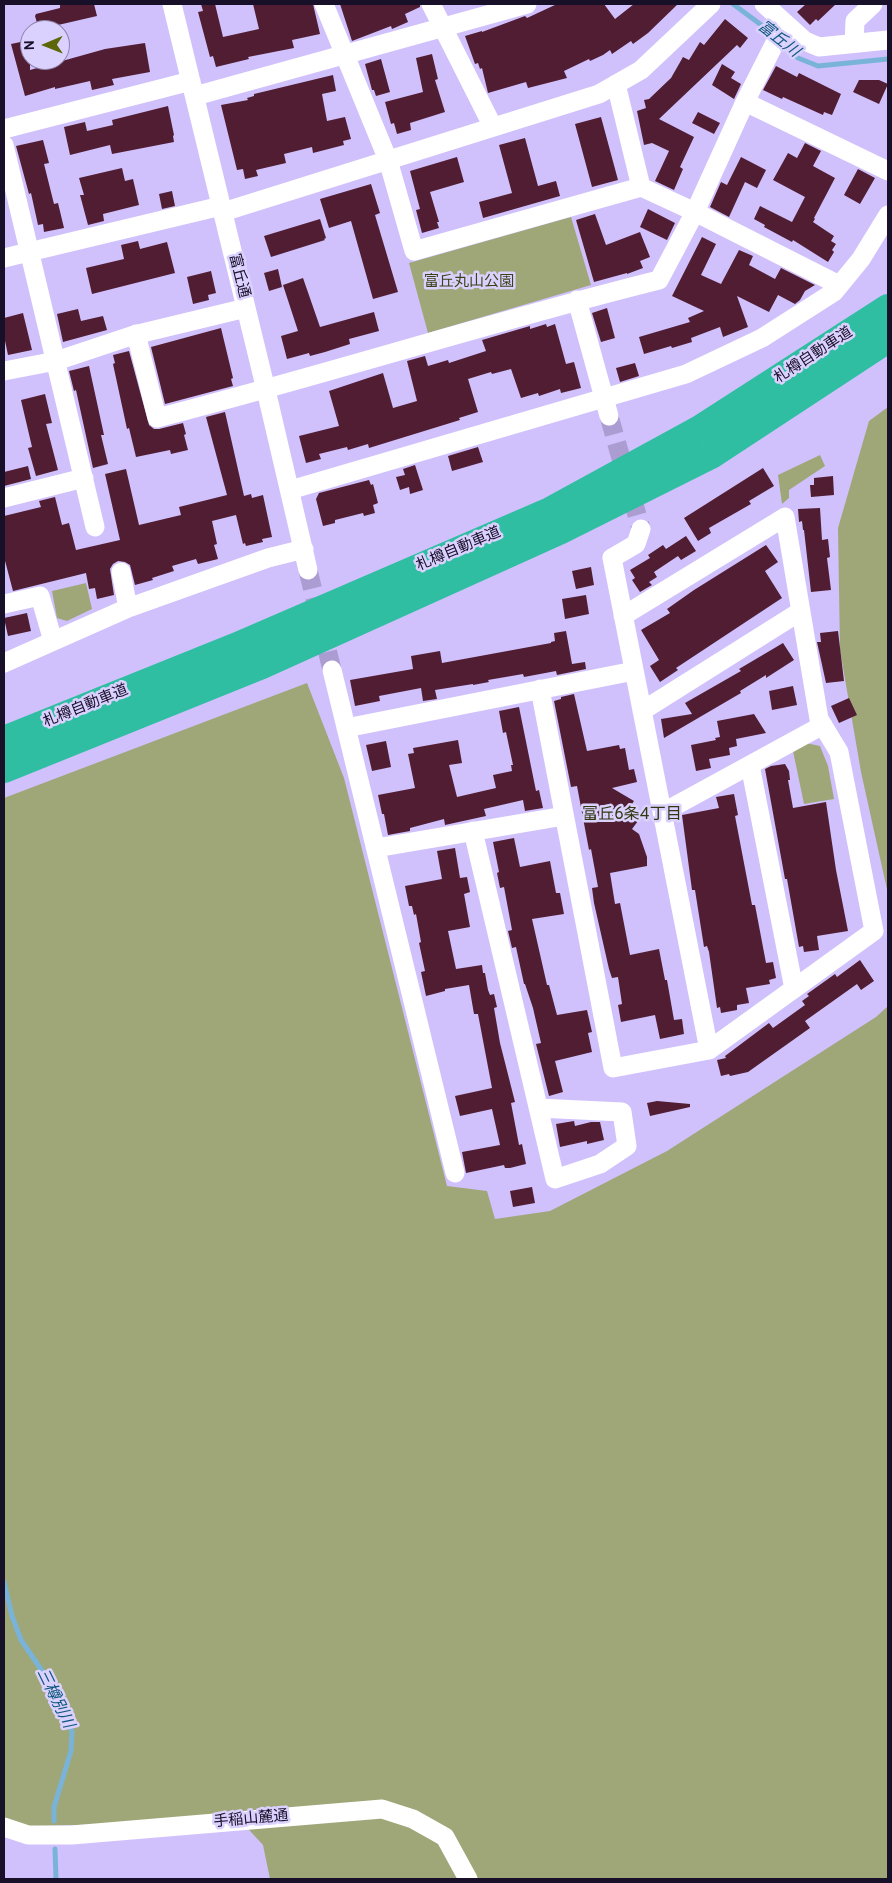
<!DOCTYPE html>
<meta charset="utf-8">
<style>
body{margin:0}
#map{position:relative;width:892px;height:1883px;overflow:hidden;background:#d0c1fc;font-family:Overpass,sans-serif}
canvas{display:block}
.frame{position:absolute;inset:0;border:5px solid #180f29;pointer-events:none}
.north{position:absolute;left:20px;top:20px;width:50px;height:50px;box-sizing:border-box;background:#dbd1fe;border:1px solid #8d83a9;border-radius:50%;rotate:269deg;font-size:14px;font-weight:700;line-height:20px;text-align:center;color:#180f29}
.north::after{content:'';display:block;margin:auto;width:18px;height:22px;background:#5d6608;clip-path:polygon(50% 0,100% 100%,50% 72%,0 100%)}
</style>
<div id="map">
<canvas width="892" height="1883"></canvas>
<div class="frame"></div>
<div class="north">N</div>
</div>
<script>
const ctx = document.querySelector('canvas').getContext('2d');
ctx.lineJoin = 'round';
function fill(path, color) {
  ctx.fillStyle = color;
  ctx.fill(path, 'evenodd');
}
function trace(path, color, width, dash) {
  ctx.strokeStyle = color;
  ctx.lineWidth = width;
  ctx.lineCap = dash ? 'butt' : 'round';
  ctx.setLineDash(dash || []);
  ctx.stroke(path);
}
function label(font, color, halo, rows, align = 'center') {
  ctx.font = font + ' Overpass,"Noto Sans JP",sans-serif';
  ctx.lineWidth = 5;
  ctx.setLineDash([]);
  ctx.textBaseline = 'middle';
  ctx.strokeStyle = halo;
  ctx.fillStyle = color;
  for (const [text, x, y, turn = 0] of rows) {
    ctx.save();
    ctx.translate(x, y);
    ctx.rotate((+turn || 0) * Math.PI / 180);
    ctx.textAlign = isNaN(turn) ? turn : align;
    if (halo) ctx.strokeText(text, 0, 0);
    ctx.fillText(text, 0, 0);
    ctx.restore();
  }
}
fill(new Path2D(`
 M571 217 591 285 428 333 409 263Z
 M888 407V894L861 772 840 650 838 528 869 421Z
 M820 455 825 466 789 490V498L782 504 778 475Z
 M86 583 92 609 67 621 57 618 52 591Z
 M307 683 344 778 447 1186 487 1191 495 1219 550 1211 667 1151 876 1017 888 1006V1879H270L263 1845 240 1820 9 1827 4 1825V798Z
 M806 743 820 746 828 766 834 799 804 804 793 751Z`), '#9fa778');
trace(new Path2D(`
 M733 4 764 27 798 58 818 66 888 59
 M4 1582 12 1616 21 1640 49 1681 72 1731 71 1751 54 1807V1821
 M55 1849 56 1879`), '#79b4d8', 5);
fill(new Path2D(`
 M60 4H94L97 16 58 25 59 30H39L35 16 36 14 60 8Z
 M201 4H215L223 37 259 29 253 4H313L320 34 292 40 294 48 248 57 249 59 216 67 213 56 210 57 198 12 203 11Z
 M340 4H420V7L405 14 408 22 392 29 391 26 352 41Z
 M557 4H604L615 19 634 4H678L648 33 633 44 631 41 612 54 610 50 603 55 590 61 589 59 564 71 567 78 528 88 526 82 488 93 482 68 480 69 478 63 475 64 465 36 482 31V32L525 16 527 18Z
 M806 4H836L818 21 816 19 810 25 797 12Z
 M725 19 748 38 740 48 737 45 659 119 694 137 680 167 683 169 674 190 655 181 669 151 652 143 644 145 637 111 646 108 644 100 649 99 671 78 683 57 689 60 700 42 704 45Z
 M30 40V70L105 49 145 43 150 72 112 79 114 85 92 90 90 81 55 89V87L25 96 11 44Z
 M432 54 438 79 435 80 445 112 410 123 411 130 397 134 394 123 391 124 385 102 423 92 416 58Z
 M381 59 390 92 376 96 374 90H372L365 64Z
 M722 64 735 72 731 78 741 84 734 99 712 85Z
 M776 66 797 77 799 73 841 94 832 115 824 112 823 115 783 97 782 99 763 90Z
 M333 75 336 91 322 94 327 121 345 117 351 139 343 141 344 145 313 153 312 147 284 154 286 163 256 170 258 176 245 179 243 169 237 170 221 105 248 100 247 98 254 96V94Z
 M859 80H879L888 84 879 104 853 92Z
 M168 106 174 135 173 136 174 142 112 154 110 145 70 155 64 127 85 122 87 131 113 125 112 120Z
 M698 112 720 123 714 134 692 123Z
 M601 117 618 180 592 187 575 124Z
 M525 138 538 186 556 181 560 196 483 218 479 202 512 193 499 145Z
 M43 140 49 163 44 164 54 204 58 203 64 228 44 232 43 224 38 225 31 193 29 194 16 146Z
 M805 143 821 151 813 166 835 178 814 218 815 219 813 222 834 236 831 241 836 244 832 250 834 252 828 262 793 240 792 242 764 227 765 225 754 219 760 206 792 222 805 197 773 180 788 153 797 158Z
 M457 157 464 182 430 192 439 222H437L439 228 422 233 416 210 420 209 410 171Z
 M741 157 766 170 757 188 745 182 729 217 710 207 721 182 727 185Z
 M122 168 125 181 133 179 139 205 103 214 104 221 88 225 80 195H84L79 178Z
 M858 169 875 178 860 204 844 195Z
 M371 184 380 213 375 215 398 292 373 299 351 221 329 228 320 199Z
 M172 191 175 206 162 209 159 194Z
 M648 209 675 223 667 240 640 227Z
 M595 214 606 245 640 232 650 257 640 261 643 268 627 274V273L594 282 576 220Z
 M320 219 326 238 324 239 325 240 271 257 264 236Z
 M702 237 716 244 701 275 721 284 739 250 753 256 749 265 775 279 781 268 815 285 805 291 800 300 795 304 778 295 769 312 737 296 748 327 723 337 720 327 691 338 692 342 672 348 671 346 644 354 639 337 690 322 688 318 704 311 672 296Z
 M138 241 140 249 167 242 175 273 92 294 86 268 124 259 121 245Z
 M278 269 282 287 269 291 264 273Z
 M211 271 216 293 208 295 209 300 193 304 187 277Z
 M303 278 320 327 374 312 379 331 349 339 350 344 325 352 310 356 309 353 287 359 281 336 298 331 283 285Z
 M607 308 615 338 601 342 592 313Z
 M78 309 81 321 103 316 107 330 63 342 57 314Z
 M23 313 32 350 8 355 4 336V318Z
 M546 324 547 327 555 324 566 364 574 362 581 388 561 393 560 389 539 396 538 393 521 398 511 369 492 374 491 372 468 379 478 412 459 418 460 420 369 448 368 444 348 450 347 447 319 454 321 459 306 463 299 436 339 426 329 391 383 373 393 408 417 401 407 361 425 356 428 366 448 360 449 363 486 351 482 340 530 326V329Z
 M221 328 233 378 231 379 233 386 165 404 151 347Z
 M129 351 149 425 154 429H159L183 423 186 434 184 435 188 450 171 454 170 450 136 457 129 428 127 429 113 364 115 363 113 355Z
 M635 363 639 376 620 382 616 368Z
 M89 366 104 435H101L108 464 93 468 76 390 74 391 69 371Z
 M45 394 52 423 46 424 58 470 36 476 28 448 32 447 21 400Z
 M225 412 244 496 251 494 252 498 263 495 272 537 262 539 263 542 246 546 245 543 243 544 236 515 212 521 217 544 214 545 218 559 198 564 196 559 172 566 174 571 152 578 153 580 135 585 130 565 125 562 118 561 113 564 110 569 114 595 97 599 95 588 89 589 86 573 13 591 4 557V516L41 507 39 501 55 497 62 525 69 523 76 550 120 540 105 474 126 469 139 525 181 515 179 507 227 495 206 417Z
 M478 447 483 462 452 471 448 456Z
 M415 465 423 490 410 494 409 487 400 490 396 477 405 475 403 469Z
 M28 466 31 479 4 486V472Z
 M763 468 774 486 749 501 751 504 709 528 711 533 698 541 684 518Z
 M833 476 834 495 811 497 810 485H814V478Z
 M369 480 371 485 373 484 378 503 373 505 375 513 364 516 363 513 335 520V523L323 526 316 499 319 493Z
 M820 508 822 540 828 539 830 557 827 558 831 590 811 592 804 530H803L802 521 799 522 798 509Z
 M686 536 696 551 681 560 678 556 654 572 657 577 649 582 652 585 640 592 632 580 635 578 630 570 650 558 648 555 663 545 666 549Z
 M766 545 778 562 765 571 782 598 676 668 678 670 660 682 650 666 659 660 641 630 670 613 667 609 694 590Z
 M591 567 594 585 576 589 572 571Z
 M586 595 589 614 565 619 562 599Z
 M27 613 31 631 8 636 4 618Z
 M566 631 572 664 585 662 586 669 557 675 556 671 524 677 523 674 488 680 489 682 473 685V684L435 690 437 699 423 701 421 688 379 696 380 701 355 706 350 680 413 669 411 656 440 651 442 663 551 643V642L555 641 554 633Z
 M838 631 844 681 826 683 817 642H821L820 633Z
 M783 643 794 660 766 678V675L740 691 741 693 664 738 661 719 692 714 685 703 741 671 739 669Z
 M793 686 797 705 772 710 769 691Z
 M574 694 587 751 619 745 620 749 625 748 629 770 634 769 637 782 612 788 634 801 630 807 632 817 638 821 632 829 639 834 647 857V866L610 873 615 904 620 903 630 955 659 949 665 980H667L674 1020 682 1019 684 1034 660 1039 655 1015 621 1022 618 1005 622 1004 618 977 612 978 609 969 594 903 592 888 598 887 591 849 589 850 577 786 571 787 554 701 561 699V697Z
 M849 698 857 715 839 723 831 706Z
 M519 707 536 791 539 790 543 808 525 811 523 800 484 809 486 816 445 825 444 819 410 828V831L388 835 384 814H382L378 795 415 788 408 754 414 753 413 748 458 740 462 763 449 765 457 797 496 788 493 775 512 771 511 765H513L506 732 503 733 499 711Z
 M754 714 766 733 736 739 737 746 729 748 730 755 709 759 711 768 696 771 691 745 716 740 715 738 720 737 717 721Z
 M386 741 391 767 372 771 366 745Z
 M785 764 789 771 790 780H788L793 808 826 802 836 870 848 931 817 936 819 950 804 952 803 946 799 947 787 879H785L765 769 771 766Z
 M734 794 738 815 735 816 752 905H755L766 963 773 962 776 978 769 980 770 984 746 988 749 1003 737 1005V1010L721 1013 720 1007 717 1008 709 952 707 946 704 947 695 890H692L682 815 719 808 716 797Z
 M514 838 520 867 550 861 556 893H560L564 914 532 919 547 985H549L557 1015 587 1010 592 1032 588 1033 592 1052 555 1061 563 1092 549 1096 536 1044 541 1043 533 1008 525 984H524L516 947 512 948 508 931 512 930 504 887 500 888 497 873 499 872 493 842Z
 M455 848 460 878 467 877 470 892 464 894 470 927 448 931 456 969 482 965 483 973H485L488 990 490 995 494 994 497 1007 494 1008 500 1043 515 1102 511 1103 519 1145 522 1144 526 1164 510 1168H505L504 1165 466 1173 462 1152 500 1145 492 1109 460 1116 455 1096 492 1088 478 1014H474L469 985 445 989V991L426 996 421 972 425 971 419 943 421 942 416 914 414 915 412 906H409L405 886 442 879 437 851Z
 M860 960 874 981 861 990 857 984 805 1021 810 1028 748 1072 730 1076 729 1074 721 1076 717 1060 726 1058 725 1056 769 1023 773 1028 805 1005 802 1001 809 996 807 994 835 974 837 977Z
 M657 1101 690 1104V1107L650 1116 647 1103Z
 M574 1121 575 1126 591 1122H600L604 1140 587 1144V1141L560 1147 556 1124Z
 M532 1187 535 1203 513 1207 510 1191Z`), '#501d33');
trace(new Path2D(`
 M609 416 641 529
 M308 570 332 670`), '#ab9dd2', 19, [19, 9]);
trace(new Path2D(`
 M172 4 266 390 308 570
 M324 4 388 160 414 251 641 187 695 212 839 285
 M431 4 493 127
 M764 4 805 41 819 47 888 40
 M854 43 855 21 873 4
 M616 84 641 187
 M195 96 527 4
 M745 102 888 171
 M4 129 191 81
 M4 145 95 527
 M223 212 599 94 641 70 711 4
 M4 258 221 206
 M577 300 609 416
 M136 334 157 418C325 375 490 322 659 280L695 212 745 102 785 23
 M4 371 56 361 134 335 246 308
 M290 490 686 374 762 338 834 292 861 259 888 215
 M4 498 84 478
 M641 529 636 544 612 558 709 1050
 M121 572 128 608
 M4 604 40 596 53 641
 M4 663 128 608 268 558 304 549
 M332 670 455 1173
 M540 689 613 1068 709 1050 874 931 839 752 819 719 785 517 623 616
 M642 711 801 611
 M346 728 634 671
 M750 765 794 989
 M662 813 823 725
 M473 831 555 1179 600 1164 627 1146 622 1112 538 1108
 M376 848 564 816
 M4 1827 28 1835H72L382 1809 413 1819 445 1837 468 1879`), '#fff', 19);
trace(new Path2D(`
 M4 740 235 647 550 511 700 429 888 308
 M4 769 262 665 561 530 711 455 888 339`), '#2fbea2', 28);
label('15px', '#180f29', '#dbd1fe', [
 ["富丘通",238,276,76],
 ["札樽自動車道",814,356,-33],
 ["札樽自動車道",459,550,-23],
 ["札樽自動車道",86,707,-22],
 ["手稲山麓通",251,1820,-5]
]);
label('15px', '#3c4215', '#dbd1fe', [
 ["富丘丸山公園",469,283]
]);
label('italic 16px', '#0e587c', '#dbd1fe', [
 ["富丘川",778,40,38],
 ["三樽別川",54,1699,64]
]);
label('16px', '#333810', '#dbd1fe', [
 ["富丘6条4丁目",632,816]
]);
</script>
